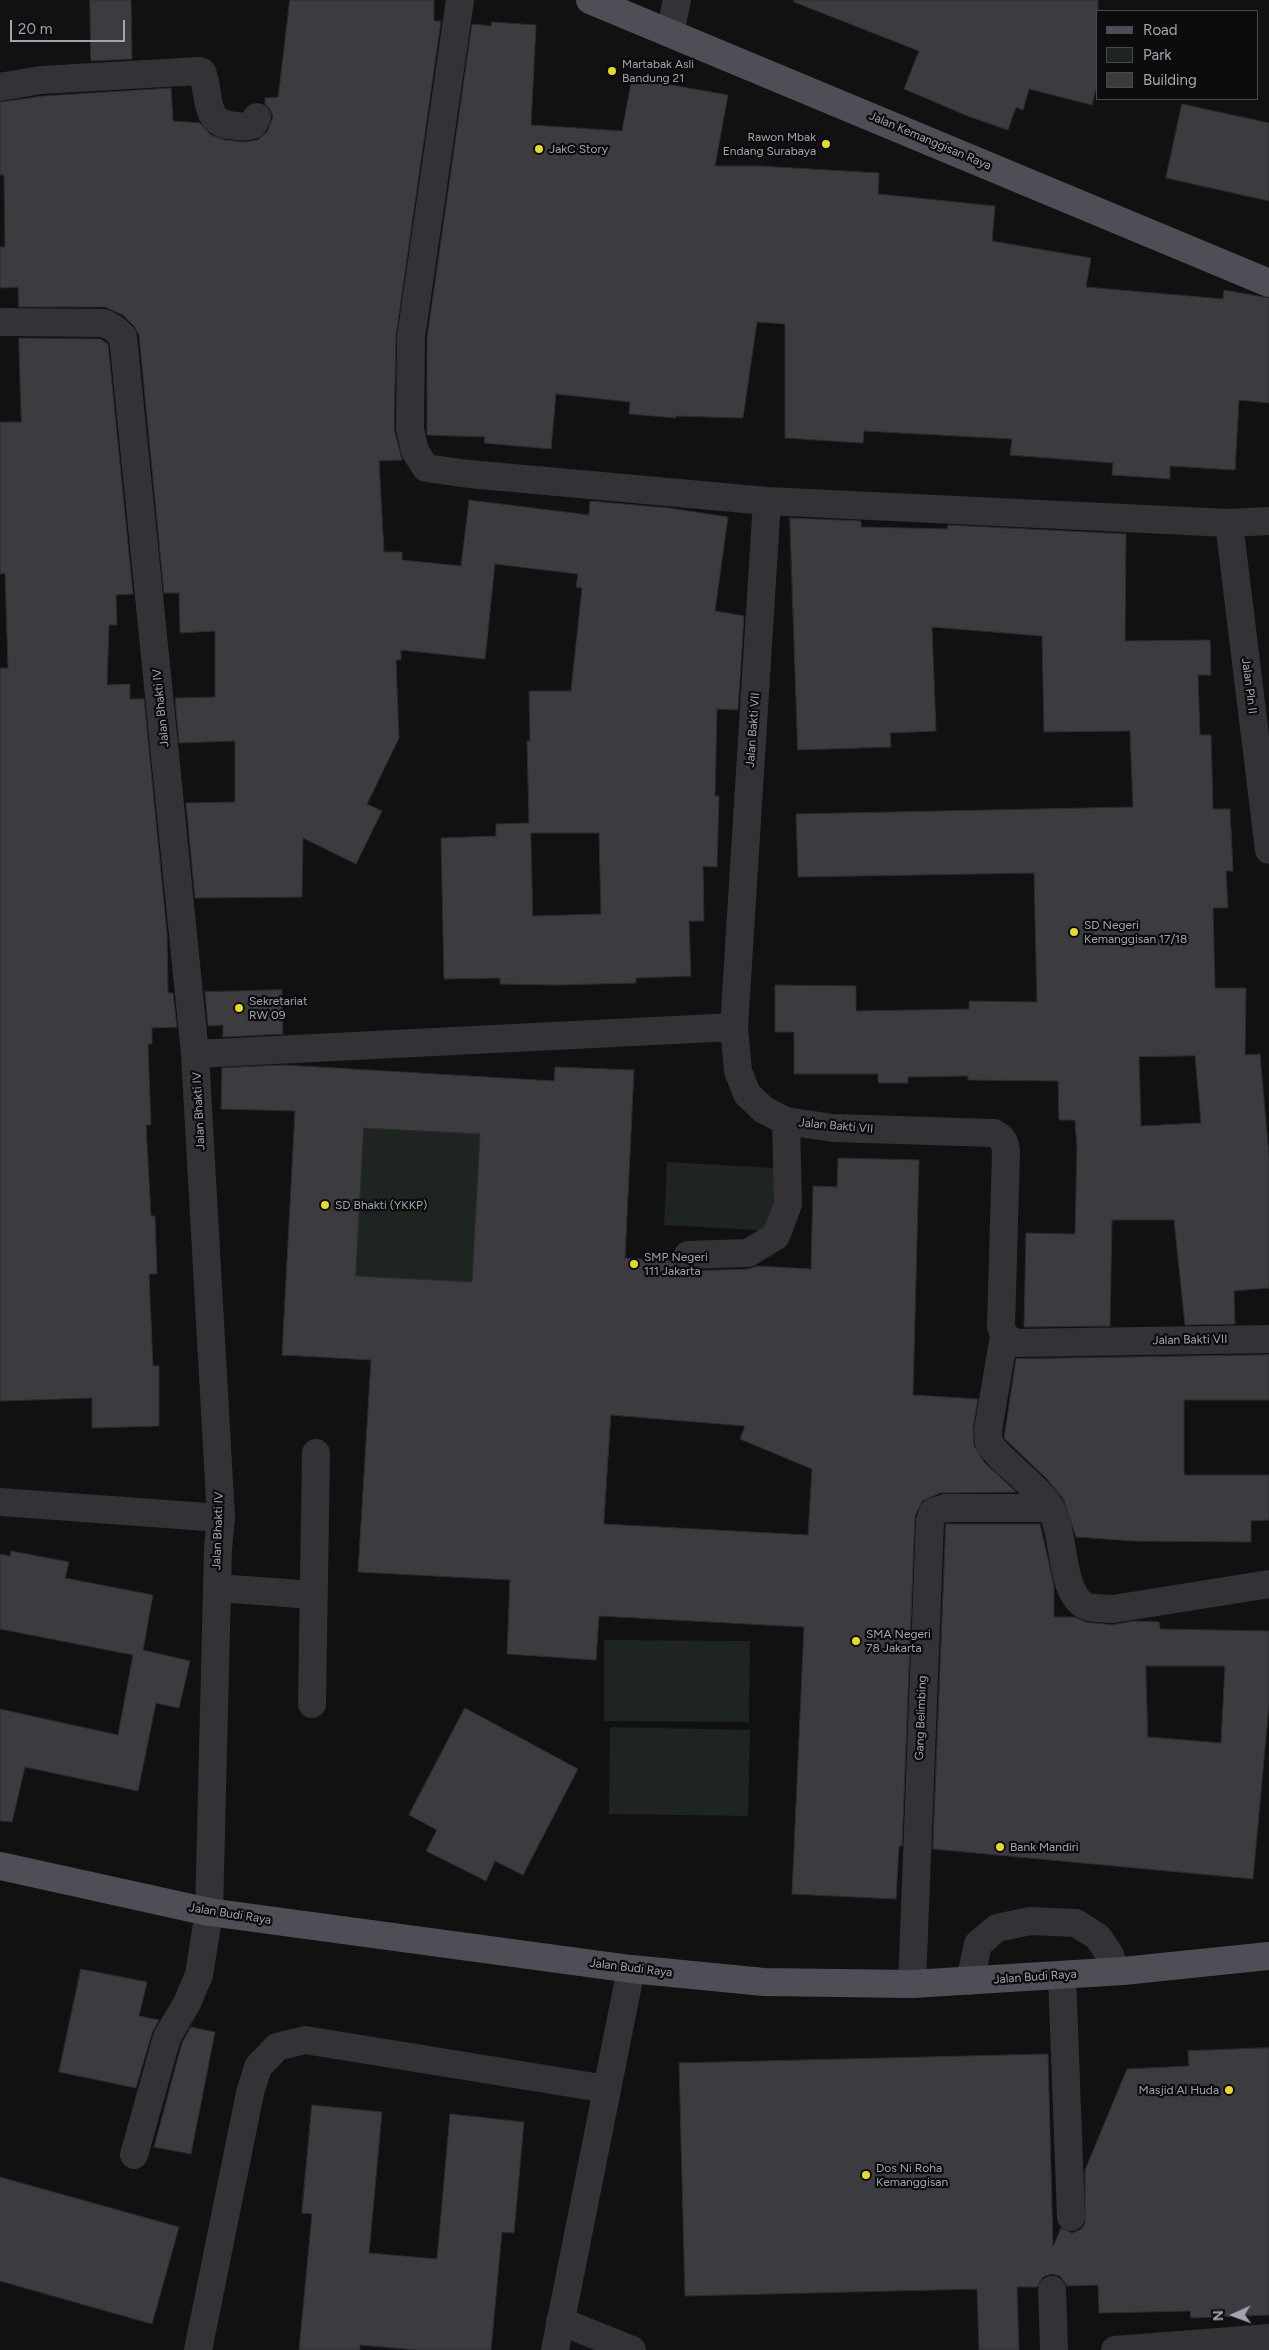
<!DOCTYPE html>
<style>
body{margin:0}
#map{position:relative;width:1269px;height:2350px;overflow:hidden;background:#111112;font-family:Figtree,sans-serif}
canvas{display:block}
.legend{position:absolute;left:1096px;top:10px;width:162px;height:90px;box-sizing:border-box;background:#0c0c0d;border:1px solid #48494f;margin:0;padding:6px 9px;list-style:none;font-size:15px;color:#a3a4b2}
.legend li{display:flex;align-items:center;gap:10px;height:25px}
.legend b{width:25px;border:1px solid #48494f}
.north{position:absolute;left:1209px;top:2290px;width:50px;height:50px;-webkit-text-stroke:4px #0c0c0d;paint-order:stroke;rotate:268deg;font-size:14px;font-weight:700;line-height:20px;text-align:center;color:#a3a4b2}
.north::after{content:'';display:block;margin:auto;width:18px;height:22px;background:#a3a4b2;clip-path:polygon(50% 0,100% 100%,50% 72%,0 100%)}
.scale{position:absolute;left:10px;top:20px;width:115px;height:22px;box-sizing:border-box;border:2px solid #a3a4b2;border-top:0;padding-left:6px;font-size:15px;line-height:18px;white-space:nowrap;color:#a3a4b2;-webkit-text-stroke:4px #0c0c0d;paint-order:stroke}
</style>
<div id="map">
<canvas width="1269" height="2350"></canvas>
<ul class="legend">
<li><b style="height:6px;background:#4f4e56"></b>Road</li>
<li><b style="height:14px;background:#1e2520"></b>Park</li>
<li><b style="height:14px;background:#3c3b3f"></b>Building</li>
</ul>
<div class="north">N</div>
<div class="scale">20 m</div>
</div>
<script>
const ctx = document.querySelector('canvas').getContext('2d');
ctx.lineJoin = 'round';
function fill(path, color) {
  ctx.fillStyle = color;
  ctx.fill(path, 'evenodd');
}
function trace(path, color, width, dash) {
  ctx.strokeStyle = color;
  ctx.lineWidth = width;
  ctx.lineCap = dash ? 'butt' : 'round';
  ctx.setLineDash(dash || []);
  ctx.stroke(path);
}
function label(font, color, halo, rows, align = 'center') {
  ctx.font = font + ' Figtree,sans-serif';
  ctx.lineWidth = 4.5;
  ctx.setLineDash([]);
  ctx.textBaseline = 'middle';
  ctx.strokeStyle = halo;
  ctx.fillStyle = color;
  for (const [text, x, y, turn = 0] of rows) {
    ctx.save();
    ctx.translate(x, y);
    ctx.rotate((+turn || 0) * Math.PI / 180);
    ctx.textAlign = isNaN(turn) ? turn : align;
    if (halo) ctx.strokeText(text, 0, 0);
    ctx.fillText(text, 0, 0);
    ctx.restore();
  }
}
fill(new Path2D(`
 M364 1128 480 1134 472 1282 356 1276Z
 M667 1162 777 1168 773 1231 664 1225Z
 M604 1640 750 1641 749 1722 604 1721Z
 M610 1727 750 1730 748 1816 609 1814Z`), '#1e2520');
const building = new Path2D(`
 M90 0H131L132 59 91 61Z
 M290 0H434V21H441L396 335 394 429 402 460 379 461 384 552H402V560L461 566 469 500 589 515 590 501 669 508 728 517 715 611 744 616 738 710 717 709 715 796H719L717 867 703 866 704 921H689L691 976 636 978V983L556 985 500 984V978L444 979 441 838 496 836V824L529 823 527 741H530L529 691H571L582 588 576 587 578 574 495 564 485 659 401 650V660H396L399 738 367 804 382 811 356 864 303 838 302 897 195 898 186 803 235 802V741L179 743 175 698 215 697V631L180 633 179 593H164L139 335 134 326 123 315 105 307H19L18 287 0 288V247H5L4 175H0V102L43 96 171 88 173 121 200 123 211 135 225 140 244 142 258 140 267 132 273 117 270 109 265 104V98L278 97ZM531 833H599L601 914 533 916Z
 M794 0H1098V81L1092 105 1029 89 1023 110 1016 107 1008 130 970 117 904 89 919 51 794 2Z
 M492 22 536 25 531 125 622 131 632 78 728 95 715 166H759L879 173 878 194 995 206 992 241 1091 258 1086 287 1223 299 1224 290 1269 298V403L1239 400 1235 470 1170 466V479L1112 475 1113 463 1010 455 1012 439 864 431 863 443 785 438V324L757 322 743 418 676 416V418L629 414 630 402 556 394 551 449 484 443 485 437 427 435V338L472 24 491 26Z
 M1182 104 1269 123V201L1166 178Z
 M19 338 100 339 108 344 133 594 116 595 117 625H109L107 685 130 684V699H144L167 933 168 993H173L177 1027 152 1028V1044H148L151 1125H146L151 1216H155L157 1274H149L153 1366H159V1426L92 1428V1398L0 1401V668H8L5 573 0 574V422H21Z
 M790 518 861 521V527L947 529 948 525 1126 534 1125 641 1210 640 1211 675H1198L1200 735H1211L1213 809H1230L1233 871H1226L1228 908H1213L1215 988H1246L1245 1055 1260 1054 1269 1156V1288L1234 1291 1235 1324 1185 1325 1174 1220H1112L1110 1326 1024 1327 1026 1233 1075 1234 1077 1149 1075 1120H1059L1058 1081 968 1080V1076L908 1077V1083H878V1074H794V1032H775V985L856 986V1011L969 1009V1001L1037 1002 1034 873 798 877 796 814 1133 807 1130 731 1044 732 1042 636 932 627 936 731 890 733 891 747 798 750ZM1195 1056 1201 1123 1141 1126 1139 1057Z
 M282 990 283 1034 223 1037V1025L208 1026 205 992Z
 M284 1065 554 1081 555 1067 634 1070 625 1258 674 1261 680 1268 688 1271 749 1269 757 1266 811 1269 813 1186 837 1187 838 1158 919 1160 913 1395 978 1399 973 1428 974 1446 984 1462 1016 1492 940 1493 922 1501 915 1516 902 1846H899L896 1899 792 1894 804 1627 599 1616 596 1660 507 1654 510 1580 358 1572 371 1360 282 1355 295 1111 221 1109 222 1068ZM364 1128 480 1134 472 1282 356 1276ZM611 1415 745 1426 740 1439 812 1469 808 1535 604 1524Z
 M1269 1355V1400H1184V1475H1269V1520L1251 1521V1542L1134 1541 1076 1537 1064 1500 1047 1479 1004 1438 1016 1359Z
 M946 1524H1040L1054 1586V1617H1074L1086 1622 1112 1625 1134 1621 1159 1622 1160 1629 1269 1631V1705L1253 1879 933 1849ZM1146 1666H1225L1221 1743 1148 1737Z
 M11 1551 69 1562 65 1578 153 1595 143 1650 190 1661 179 1708 156 1703 138 1791 25 1767 12 1822 0 1821V1709L118 1735 133 1655 0 1629V1554L10 1556Z
 M465 1708 578 1769 523 1875 495 1861 486 1881 426 1851 437 1830 409 1815Z
 M81 1969 147 1982 139 2016 159 2020 152 2033 136 2088 59 2072Z
 M191 2027 215 2032 191 2154 154 2147 182 2043Z
 M1269 2048V2315L1191 2318 1190 2311 1099 2313 1098 2285 1067 2286 1060 2276 1051 2274 1043 2277 1037 2287H1017L1019 2350H979L977 2289 685 2296 679 2063 1048 2054 1053 2247 1061 2228 1072 2233 1080 2230 1085 2224V2170L1127 2069 1189 2066 1188 2051Z
 M312 2105 382 2112 369 2253 437 2259 450 2114 524 2122 514 2233 502 2232 491 2350H417L360 2345V2350H299L312 2214 302 2213Z
 M0 2177 179 2227 152 2324 0 2281Z`);
fill(building, '#3c3b3f');
trace(building, '#2c2b2e', 1);
trace(new Path2D(`
 M460 0 411 337 410 429 415 451 426 468 469 474 767 501 1229 523 1269 521
 M670 33 677 0
 M0 87 41 80 199 71 202 72C210 90 203 122 229 125 238 126 245 128 253 125L257 117
 M0 322 104 323 115 329 123 337 195 1054 221 1518 218 1549 209 1912 199 1975 187 2003 167 2037 134 2155
 M767 501 734 1027 738 1071 747 1094 764 1110 786 1121 833 1128 994 1133C1003 1138 1005 1142 1006 1152L1001 1326 1004 1336 1016 1343 1269 1339
 M1229 523 1269 850
 M195 1054 734 1027
 M688 1255 748 1253 776 1236 788 1204 786 1121
 M1004 1336 988 1430 989 1444C1007 1467 1034 1483 1050 1507 1066 1531 1059 1594 1086 1606 1093 1609 1105 1608 1113 1609L1269 1584
 M0 1502 221 1518
 M217 1588 314 1595
 M312 1704 316 1453
 M1062 1975 1071 2217
 M970 1981 978 1944 997 1928 1030 1921 1076 1923 1098 1937 1110 1955 1115 1971
 M912 1984 930 1521 933 1512 945 1508H1051
 M1052 2290 1054 2350
 M560 2321 632 2350
 M198 2350 250 2093 258 2067 277 2047 305 2040 607 2089
 M555 2350 631 1969
 M1115 2350 1269 2338`), '#333237', 28);
trace(new Path2D(`
 M590 0 1269 283
 M0 1866 209 1912 631 1969 764 1982 912 1984 1123 1971 1269 1956`), '#4f4e56', 28);
for (const [x, y, r, color] of [
 [612,71,5,"#e6d836"],
 [826,144,5,"#e6d836"],
 [539,149,5,"#e6d836"],
 [1074,932,5,"#e6d836"],
 [239,1008,5,"#e6d836"],
 [325,1205,5,"#e6d836"],
 [634,1264,5,"#e6d836"],
 [856,1641,5,"#e6d836"],
 [1000,1847,5,"#e6d836"],
 [1229,2090,5,"#e6d836"],
 [866,2175,5,"#e6d836"]
]) {
  const dot = new Path2D();
  dot.arc(x, y, r, 0, 2 * Math.PI);
  ctx.fillStyle = color;
  ctx.fill(dot);
  trace(dot, '#0c0c0d', 2);
}
label('12px', '#a3a4b2', '#0c0c0d', [
 ["Martabak Asli",622,64],
 ["Bandung 21",622,78],
 ["Rawon Mbak",816,137,"right"],
 ["Endang Surabaya",816,151,"right"],
 ["JakC Story",549,149],
 ["SD Negeri",1084,925],
 ["Kemanggisan 17/18",1084,939],
 ["Sekretariat",249,1001],
 ["RW 09",249,1015],
 ["SD Bhakti (YKKP)",335,1205],
 ["SMP Negeri",644,1257],
 ["111 Jakarta",644,1271],
 ["SMA Negeri",866,1634],
 ["78 Jakarta",866,1648],
 ["Bank Mandiri",1010,1847],
 ["Masjid Al Huda",1219,2090,"right"],
 ["Dos Ni Roha",876,2168],
 ["Kemanggisan",876,2182]
], 'left');
label('12px', '#a3a4b2', '#0c0c0d', [
 ["Jalan Kemanggisan Raya",930,141,23],
 ["Jalan Pln II",1249,686,83],
 ["Jalan Bhakti IV",161,708,-96],
 ["Jalan Bakti VII",753,730,-86],
 ["Jalan Bhakti IV",199,1111,-93],
 ["Jalan Bakti VII",836,1126,5],
 ["Jalan Bakti VII",1190,1340,-1],
 ["Jalan Bhakti IV",218,1531,-88],
 ["Gang Belimbing",921,1718,-88],
 ["Jalan Budi Raya",230,1914,9],
 ["Jalan Budi Raya",631,1968,7],
 ["Jalan Budi Raya",1035,1977,-4]
]);
</script>
